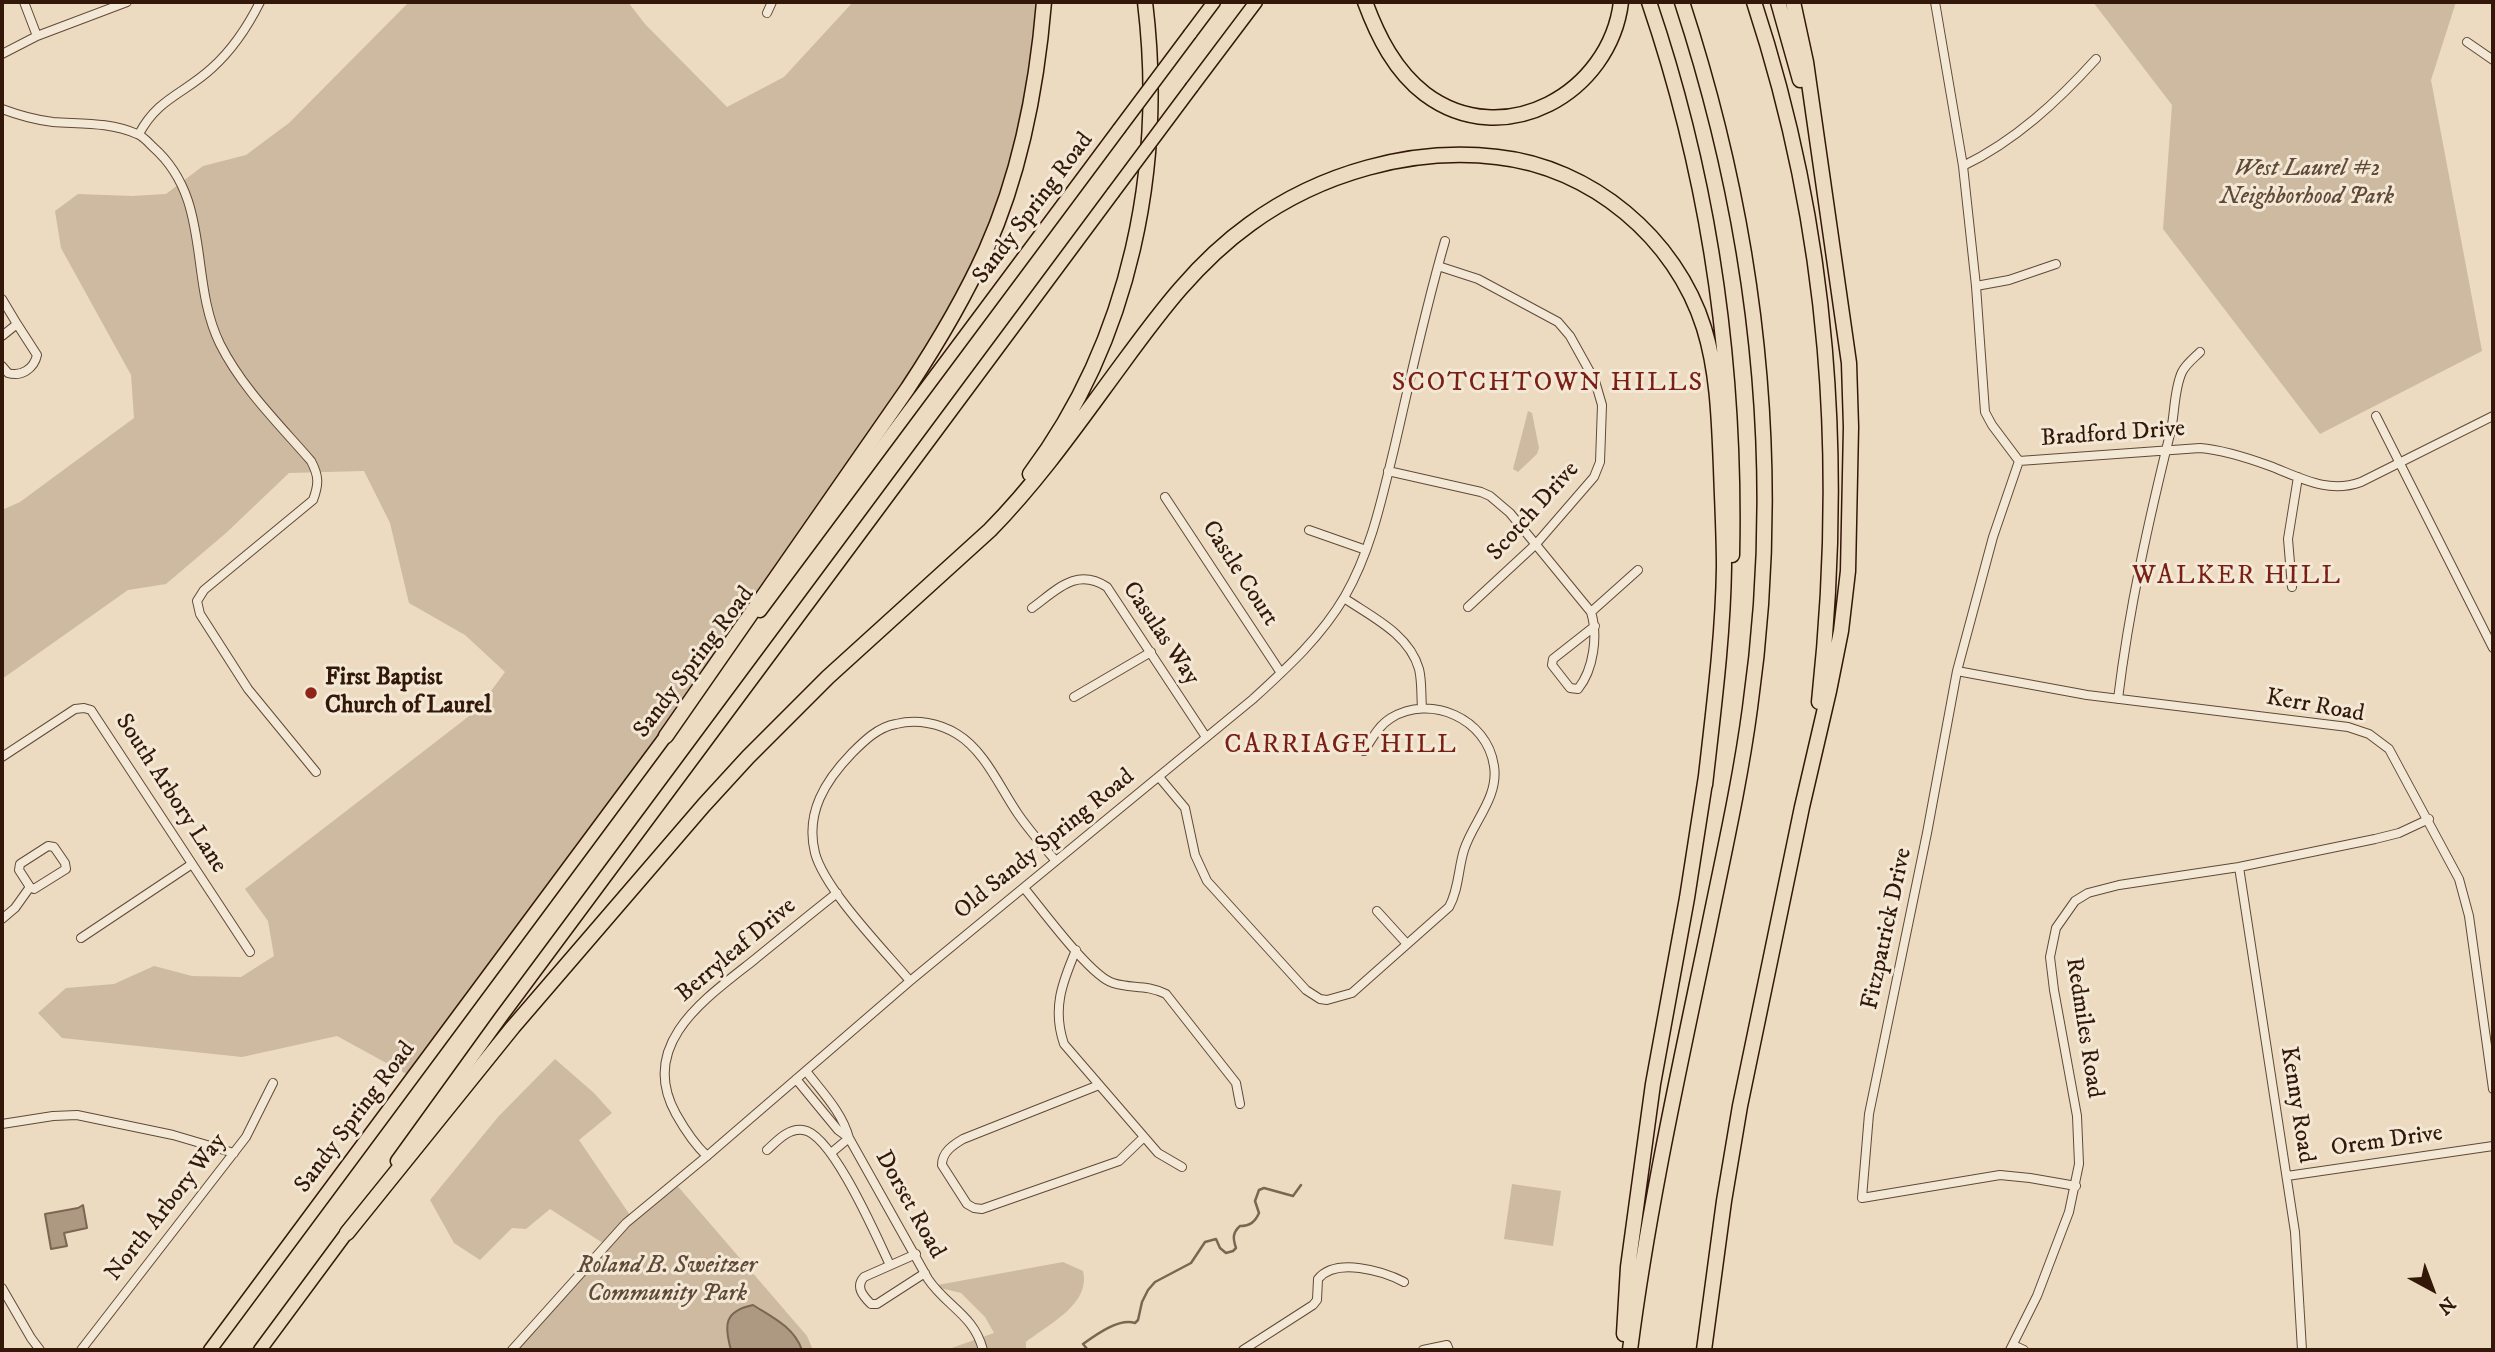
<!DOCTYPE html>
<style>
body{margin:0}
#map{position:relative;width:2495px;height:1352px;overflow:hidden;background:#ecdbc0;font-family:"IM FELL DW Pica",serif}
canvas{display:block}
.frame{position:absolute;inset:0;border:4px solid #331809;pointer-events:none}
.north{position:absolute;left:2397px;top:1254px;width:70px;height:70px;-webkit-text-stroke:5px #f3e8d6;paint-order:stroke;rotate:139deg;font-size:19px;font-weight:700;line-height:28px;text-align:center;color:#331809}
.north::after{content:'';display:block;margin:auto;width:24px;height:32px;background:#331809;clip-path:polygon(50% 0,100% 100%,50% 72%,0 100%)}
</style>
<div id="map">
<canvas width="2495" height="1352"></canvas>
<div class="frame"></div>
<div class="north">N</div>
</div>
<script>
const ctx = document.querySelector('canvas').getContext('2d');
ctx.lineJoin = 'round';
function fill(path, color) {
  ctx.fillStyle = color;
  ctx.fill(path, 'evenodd');
}
function trace(path, color, width, dash) {
  ctx.strokeStyle = color;
  ctx.lineWidth = width;
  ctx.lineCap = dash ? 'butt' : 'round';
  ctx.setLineDash(dash || []);
  ctx.stroke(path);
}
function label(font, color, halo, rows, align = 'center') {
  ctx.font = font + ' "IM FELL DW Pica",serif';
  ctx.lineWidth = 6;
  ctx.setLineDash([]);
  ctx.textBaseline = 'middle';
  ctx.strokeStyle = halo;
  ctx.fillStyle = color;
  for (const [text, x, y, turn = 0] of rows) {
    ctx.save();
    ctx.translate(x, y);
    ctx.rotate((+turn || 0) * Math.PI / 180);
    ctx.textAlign = isNaN(turn) ? turn : align;
    if (halo) ctx.strokeText(text, 0, 0);
    ctx.fillText(text, 0, 0);
    ctx.restore();
  }
}
fill(new Path2D(`
 M409 2H628L645 24 727 107 784 77 853 2H1044L1021 147 965 295 820 514 412 1077 337 1036 242 1057 62 1038 38 1013 66 988 114 984 154 966 192 976 241 977 274 956 268 921 245 889 477 710 505 672 465 635 409 603 390 523 364 471 289 473 226 533 166 584 128 590 2 679V510L20 502 134 418 131 375 61 248 55 211 78 194 132 196 166 194 203 166 246 155 289 123Z
 M2093 2H2456L2431 80 2482 351 2320 434 2163 229 2172 105Z
 M1528 411 1532 413 1539 448 1537 454 1518 472 1513 469Z
 M555 1059 594 1093 612 1113 579 1140 632 1218 675 1183 807 1336 813 1350H512L606 1245 550 1209 526 1229 512 1228 480 1260 454 1243 430 1200 498 1117Z
 M1512 1184 1561 1191 1553 1246 1504 1239Z
 M1063 1262 1083 1271C1091 1304 1049 1324 1026 1342V1350H946L994 1333 985 1317 961 1293 932 1286Z`), '#cdbaa1');
const water = new Path2D(`
 M83 1205 87 1228 64 1233 67 1246 51 1249 45 1214 78 1208Z
 M753 1305C772 1317 794 1327 802 1350H731C724 1325 724 1311 753 1305Z`);
fill(water, '#ad9982');
trace(water, '#7c6552', 2);
trace(new Path2D(`
 M1088 1350 1083 1344C1097 1334 1119 1318 1135 1323L1138 1320 1142 1302 1148 1290 1155 1282 1191 1263 1205 1242 1216 1239 1220 1248 1226 1253 1233 1251 1236 1248C1233 1239 1232 1233 1240 1226 1250 1226 1255 1222 1259 1213L1255 1201 1259 1190 1264 1188 1293 1196 1301 1185`), '#7c6552', 2.5);
const street = new Path2D(`
 M24 2 37 36
 M1935 2 1963 166 1976 286 1985 412 1992 425 2019 461
 M767 13 772 2
 M2467 42 2493 60
 M2 54 37 36 127 2
 M2 109C18 115 36 120 53 122 81 124 110 122 137 134 143 136 148 142 153 147 213 200 188 279 220 344 242 388 279 424 311 461 319 476 319 484 313 500L204 590 197 601 200 614 248 689 316 772
 M139 134C158 98 184 94 212 68 232 50 248 26 260 2
 M1963 166C2015 141 2058 101 2096 59
 M1438 266 1478 279 1558 322 1570 336 1595 381 1602 405 1600 462 1594 477 1536 544 1468 607
 M1976 286 2009 280 2056 264
 M2 299 17 324
 M2 336 17 324 37 355C34 369 21 377 8 373L2 366
 M2376 416 2493 648
 M2019 461 1993 537 1957 671 1927 833 1869 1114 1862 1198 2000 1175 2030 1178 2076 1186
 M2019 461 2200 448C2224 450 2248 458 2270 466 2301 478 2328 494 2361 482L2493 416
 M1388 471 1481 492 1490 496 1510 513 1591 612C1598 635 1594 669 1578 689L1570 688 1552 665 1553 659 1595 626
 M1165 497 1281 673
 M1309 530 1366 550
 M2292 587 2288 539 2298 477
 M1344 598C1372 617 1409 634 1419 669 1422 681 1421 695 1422 708
 M1032 608C1057 590 1076 567 1107 587L1206 737
 M1591 612 1638 570
 M1957 671 2087 695 2348 727 2369 734 2389 749 2459 879 2469 916 2493 1089
 M1074 697 1151 652
 M2118 699C2129 608 2149 519 2171 430 2175 412 2174 389 2182 372 2186 364 2194 358 2200 352
 M2 757 75 709 84 708 91 710 250 952
 M1159 777 1185 808 1195 855 1207 881 1306 990 1320 999 1327 1000 1352 993 1449 907C1459 889 1458 869 1464 850 1473 822 1499 797 1494 766 1487 718 1430 694 1391 718 1378 726 1372 739 1364 751
 M2239 867 2295 1232 2302 1350
 M1024 888C1041 908 1090 976 1113 983 1132 989 1145 984 1166 994L1236 1083 1240 1104
 M1377 911 1407 944
 M2 919 15 908 30 887 34 889 66 869 65 863 54 847 48 846 20 864 19 870 30 887
 M81 938 192 864
 M1076 950C1062 983 1052 1009 1064 1044L1158 1153 1182 1167
 M910 981C884 950 825 890 815 853 805 813 825 781 852 753 864 741 878 727 896 724 917 719 939 723 957 734 985 751 1000 788 1018 814 1029 830 1042 845 1055 860
 M806 1071C822 1092 842 1112 849 1138
 M796 1079 838 1130 849 1138 928 1279C946 1306 974 1315 983 1350
 M1099 1085 963 1139C953 1145 942 1152 942 1165L967 1204 974 1208 982 1209 1119 1161 1144 1137
 M2 1124 53 1116 77 1115 173 1135 234 1153
 M767 1150C777 1141 788 1128 803 1130 832 1133 877 1238 890 1265
 M831 1153 849 1138
 M707 1156C694 1144 685 1130 676 1114 637 1044 706 998 754 960 781 938 809 915 837 893
 M2287 1176 2493 1146
 M916 1254 864 1277C855 1287 863 1296 871 1304H877L925 1273
 M2 1288 31 1338 40 1350
 M2013 1345 2024 1350
 M81 1350 246 1137 273 1083
 M512 1350 626 1223 707 1156 910 981 1253 699C1288 667 1321 637 1345 596 1371 551 1382 498 1394 449 1410 380 1425 310 1445 241
 M1243 1350 1313 1305 1317 1300 1318 1279C1336 1257 1383 1271 1404 1282
 M1423 1350 1447 1345 1449 1350
 M2010 1350 2037 1296 2069 1212 2079 1164 2077 1116 2054 990 2050 957 2056 928 2075 901 2088 893 2119 885 2239 867 2375 839 2399 833 2429 819`);
const primary = new Path2D(`
 M1190 34 1214 2
 M1192 87 1256 2
 M760 611 1119 129
 M397 1161 501 1017 1113 193
 M210 1350 671 729
 M260 1350 351 1227`);
const highway = new Path2D(`
 M1365 2C1378 37 1395 71 1425 94 1504 153 1610 93 1621 2
 M1649 2C1710 181 1736 366 1732 555
 M1754 2C1830 233 1845 462 1819 702
 M1778 2 1800 80
 M1030 474C1131 339 1165 166 1145 2
 M666 736 908 388C937 344 964 299 986 250 1021 172 1037 86 1044 2
 M347 1233 513 1027 704 805 748 757 828 677 990 530C1040 479 1080 421 1122 364 1160 312 1197 262 1250 224 1320 173 1412 147 1497 157 1591 167 1676 238 1704 328 1718 373 1719 421 1721 468 1722 500 1724 534 1724 567 1723 639 1713 713 1705 785
 M1624 1334 1628 1267 1653 1084 1687 898 1706 776
 M1630 1350C1648 1209 1679 1070 1708 931 1723 857 1740 783 1750 708 1784 469 1757 231 1682 2
 M1704 1350 1724 1201 1740 1106 1802 807 1829 691 1841 631 1848 571 1851 427 1849 363 1806 62 1793 2`);
trace(street, '#614937', 10);
trace(primary, '#331809', 15);
trace(highway, '#331809', 17);
trace(street, '#f3e8d6', 8);
trace(primary, '#ecdbc0', 12);
trace(highway, '#ecdbc0', 14);
const primaryBridge = new Path2D(`
 M1119 129 1190 34
 M1113 193 1192 87`);
trace(primaryBridge, '#331809', 15, []);
trace(primaryBridge, '#ecdbc0', 12);
for (const [x, y, r, color] of [
 [311,693,7,"#8f2418"]
]) {
  const dot = new Path2D();
  dot.arc(x, y, r, 0, 2 * Math.PI);
  ctx.fillStyle = color;
  ctx.fill(dot);
  trace(dot, '#f3e8d6', 2.5);
}
label('italic 24px', '#614937', '#f3e8d6', [
 ["West Laurel #2",2307,170],
 ["Neighborhood Park",2307,198],
 ["Roland B. Sweitzer",667,1267],
 ["Community Park",667,1295]
]);
label('24px', '#331809', '#f3e8d6', [
 ["Sandy Spring Road",1034,209,-53],
 ["Bradford Drive",2113,435,-4],
 ["Scotch Drive",1534,512,-48],
 ["Castle Court",1239,574,57],
 ["Casulas Way",1160,634,56],
 ["Sandy Spring Road",695,663,-53],
 ["Kerr Road",2315,707,10],
 ["South Arbory Lane",170,794,57],
 ["Old Sandy Spring Road",1045,845,-39],
 ["Fitzpatrick Drive",1888,929,-78],
 ["Berryleaf Drive",737,951,-40],
 ["Redmiles Road",2083,1028,81],
 ["Kenny Road",2296,1105,81],
 ["Sandy Spring Road",356,1118,-53],
 ["Orem Drive",2387,1142,-8],
 ["Dorset Road",909,1205,61],
 ["North Arbory Way",167,1208,-52]
]);
label('bold 24px', '#331809', '#f3e8d6', [
 ["First Baptist",325,679],
 ["Church of Laurel",325,707]
], 'left');
ctx.letterSpacing = '2px';
label('26px', '#7a1f14', '#f3e8d6', [
 ["SCOTCHTOWN HILLS",1548,385],
 ["WALKER HILL",2237,578],
 ["CARRIAGE HILL",1341,747]
]);
ctx.letterSpacing = '0px';
</script>
